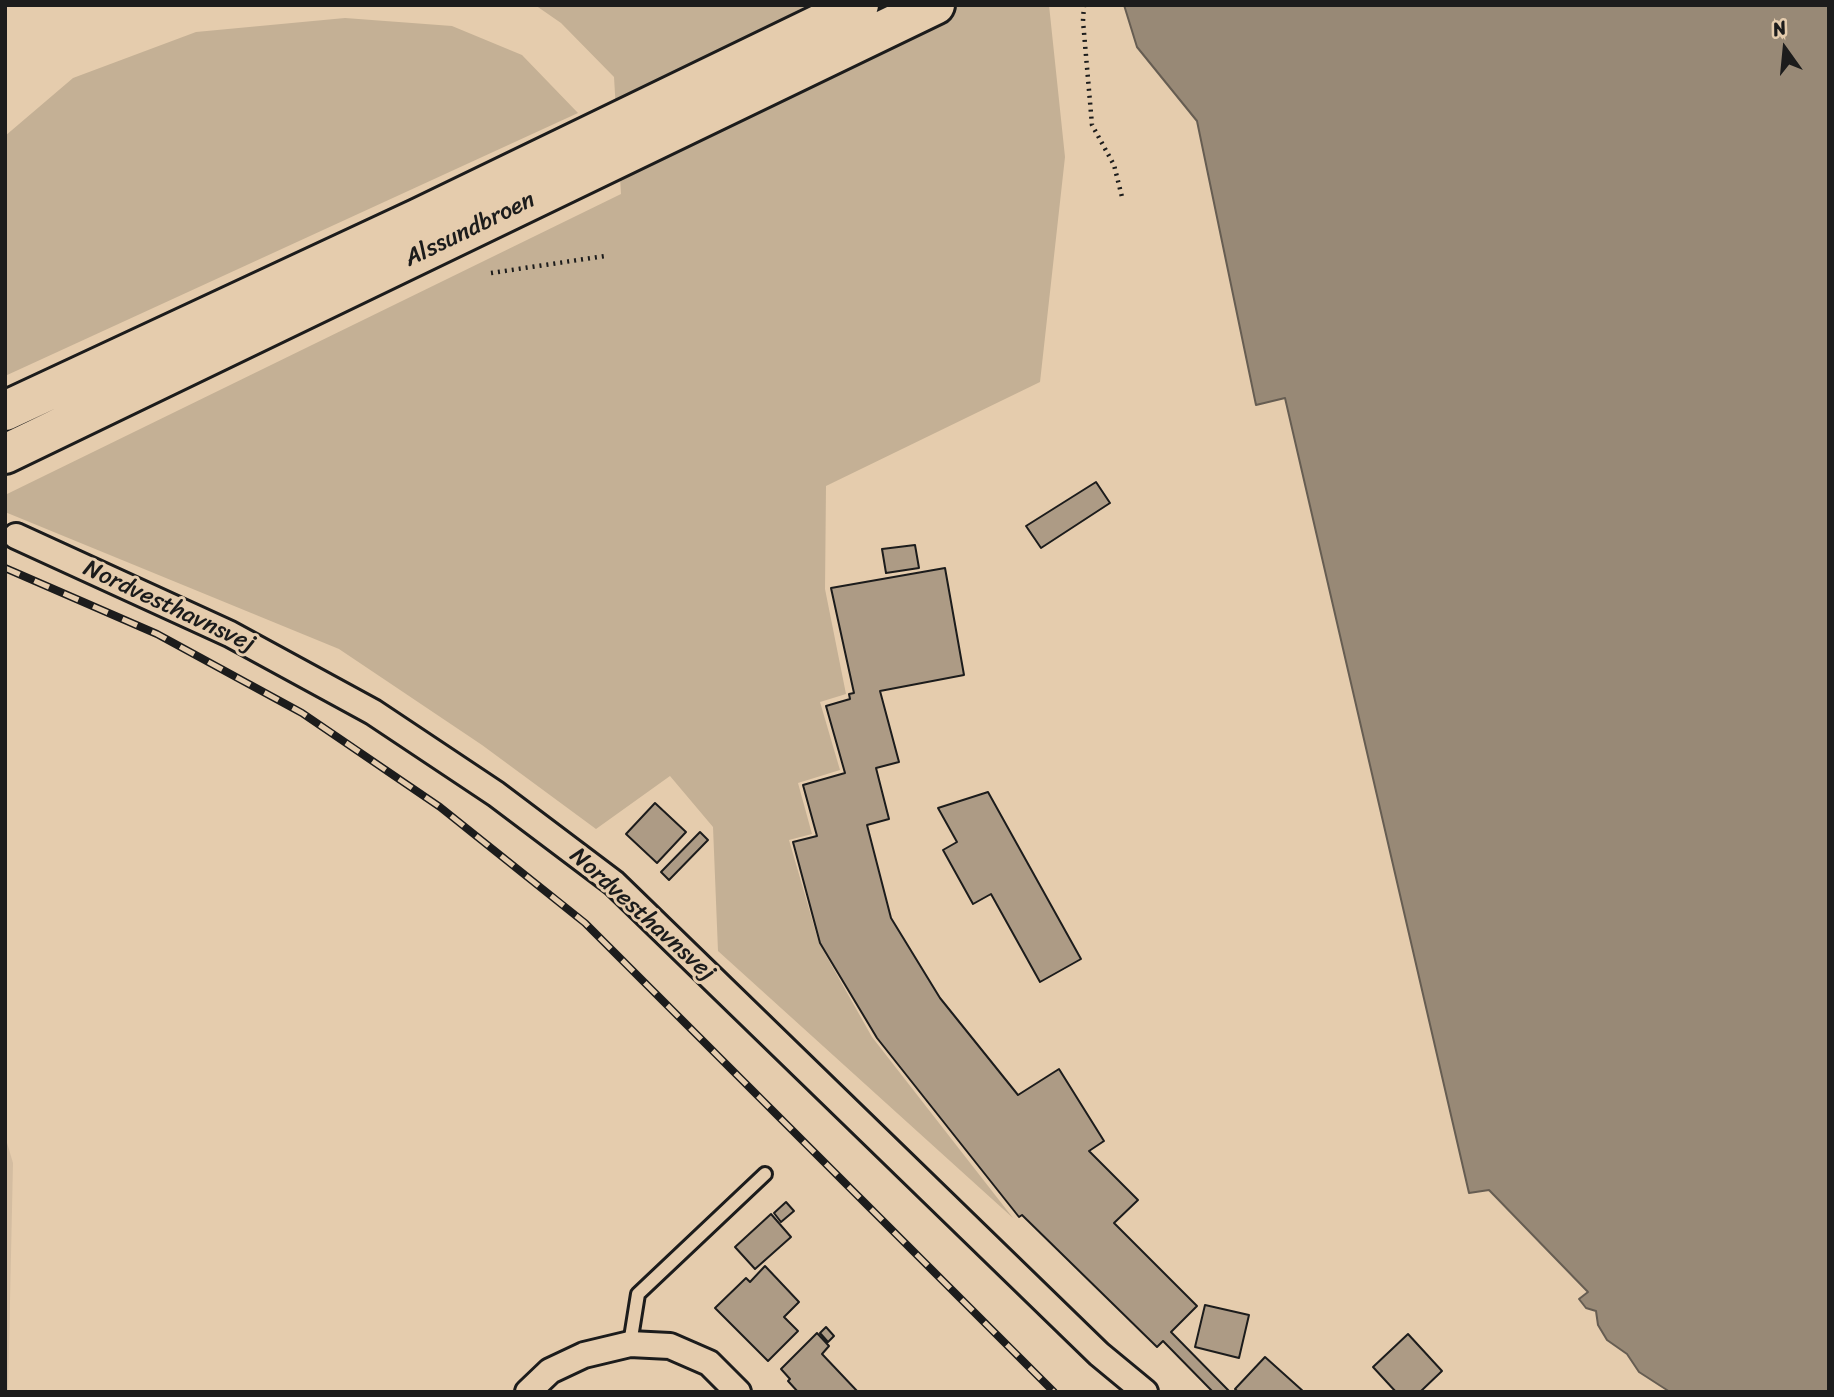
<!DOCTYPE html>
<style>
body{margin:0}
#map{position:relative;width:1834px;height:1397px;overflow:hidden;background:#e5ccad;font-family:Sriracha,sans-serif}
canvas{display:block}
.frame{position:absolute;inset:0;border:7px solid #1c1c1c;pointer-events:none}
.north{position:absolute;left:1750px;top:14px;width:70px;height:70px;-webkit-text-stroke:5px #e5ccad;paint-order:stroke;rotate:345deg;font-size:19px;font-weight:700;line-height:28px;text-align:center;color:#1c1c1c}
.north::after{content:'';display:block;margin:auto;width:24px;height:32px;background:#1c1c1c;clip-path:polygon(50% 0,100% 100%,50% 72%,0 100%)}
</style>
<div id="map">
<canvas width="1834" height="1397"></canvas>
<div class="frame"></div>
<div class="north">N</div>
</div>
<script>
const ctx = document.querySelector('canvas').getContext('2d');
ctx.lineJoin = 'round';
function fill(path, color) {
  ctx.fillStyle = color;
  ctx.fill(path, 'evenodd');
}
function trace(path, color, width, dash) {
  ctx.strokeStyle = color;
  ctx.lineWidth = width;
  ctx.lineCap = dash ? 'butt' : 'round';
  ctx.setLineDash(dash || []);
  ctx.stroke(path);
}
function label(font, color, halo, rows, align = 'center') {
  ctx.font = font + ' Sriracha,sans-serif';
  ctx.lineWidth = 6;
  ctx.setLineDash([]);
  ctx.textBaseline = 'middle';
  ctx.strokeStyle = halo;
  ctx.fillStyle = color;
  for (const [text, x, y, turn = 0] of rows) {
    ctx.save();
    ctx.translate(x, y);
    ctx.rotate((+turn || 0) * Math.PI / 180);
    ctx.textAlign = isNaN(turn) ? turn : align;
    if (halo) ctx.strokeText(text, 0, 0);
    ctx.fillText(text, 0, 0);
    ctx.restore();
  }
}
fill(new Path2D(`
 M5 1136 13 1163 8 1392H5Z`), '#d4bda1');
fill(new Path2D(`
 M535 5H1049L1065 157 1040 382 826 486 825 589 846 694 820 702 840 770 798 783 812 834 789 840 819 943 872 1037 1013 1218 718 951 713 827 670 776 596 829 482 745 339 649 5 512V495L621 194 614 77 561 23Z
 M345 18 452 26 522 55 578 113 5 376V136L73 78 196 32Z`), '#c4b095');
const water = new Path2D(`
 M1124 5H1829V1392H1670L1639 1372 1627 1354 1607 1340 1598 1325 1596 1311 1586 1308 1579 1299 1588 1292 1489 1190 1469 1193 1285 398 1256 405 1197 121 1137 47Z`);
fill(water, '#988976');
trace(water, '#665d52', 2);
const building = new Path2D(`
 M1096 482 1110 503 1041 548 1026 526Z
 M915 545 919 568 886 573 882 549Z
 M945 568 964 675 880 691 899 762 876 768 889 819 867 825 891 918 940 998 1018 1095 1059 1069 1104 1141 1089 1151 1138 1200 1114 1223 1197 1306 1171 1332 1230 1392H1213L1163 1341 1157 1347 1022 1215 1019 1217 877 1038 820 943 793 842 817 836 803 785 845 773 826 706 850 699 849 694 854 693 831 588Z
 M988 792 1081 959 1040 982 991 894 973 904 943 850 957 842 938 808Z
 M655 803 686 832 657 863 626 834Z
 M700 832 708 840 669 880 661 872Z
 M786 1202 794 1211 781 1222 774 1213Z
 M771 1214 791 1237 755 1269 735 1247Z
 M765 1266 799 1302 784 1317 798 1331 768 1361 715 1308 746 1278 750 1282Z
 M1205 1305 1249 1315 1239 1358 1195 1347Z
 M826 1327 834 1336 828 1342 820 1333Z
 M817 1333 829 1346 822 1354 858 1392H798L788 1381 790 1379 781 1369Z
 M1408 1334 1442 1371 1420 1392H1396L1373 1367Z
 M1265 1357 1304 1392H1238L1235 1389Z`);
fill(building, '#ad9b85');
trace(building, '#1c1c1c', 2);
const lane = new Path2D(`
 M630 1344 638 1294 765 1174`);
const street = new Path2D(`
 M16 536 230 634 373 712 496 794 614 883 1099 1354 1145 1392
 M528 1392 550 1371 584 1355 630 1344 670 1346 709 1363 738 1392`);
const highway = new Path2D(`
 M5 411 419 218 859 5
 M5 454 935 5`);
trace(lane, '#1c1c1c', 18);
trace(street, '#1c1c1c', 30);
trace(highway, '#1c1c1c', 44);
trace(new Path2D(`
 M1084 5 1083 21 1092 125 1114 165 1122 197
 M491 273 605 256`), '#1c1c1c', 4.5, [2, 5]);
trace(lane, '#e5ccad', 12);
trace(street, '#e5ccad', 24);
trace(highway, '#e5ccad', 38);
const rail = new Path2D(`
 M5 568 157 634 302 713 440 807 585 923 1054 1392`);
trace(rail, '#1c1c1c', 8);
trace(rail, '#e5ccad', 5, [16]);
label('24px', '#1c1c1c', '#e5ccad', [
 ["Alssundbroen",470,230,-26],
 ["Nordvesthavnsvej",169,607,25],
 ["Nordvesthavnsvej",642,915,42]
]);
</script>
